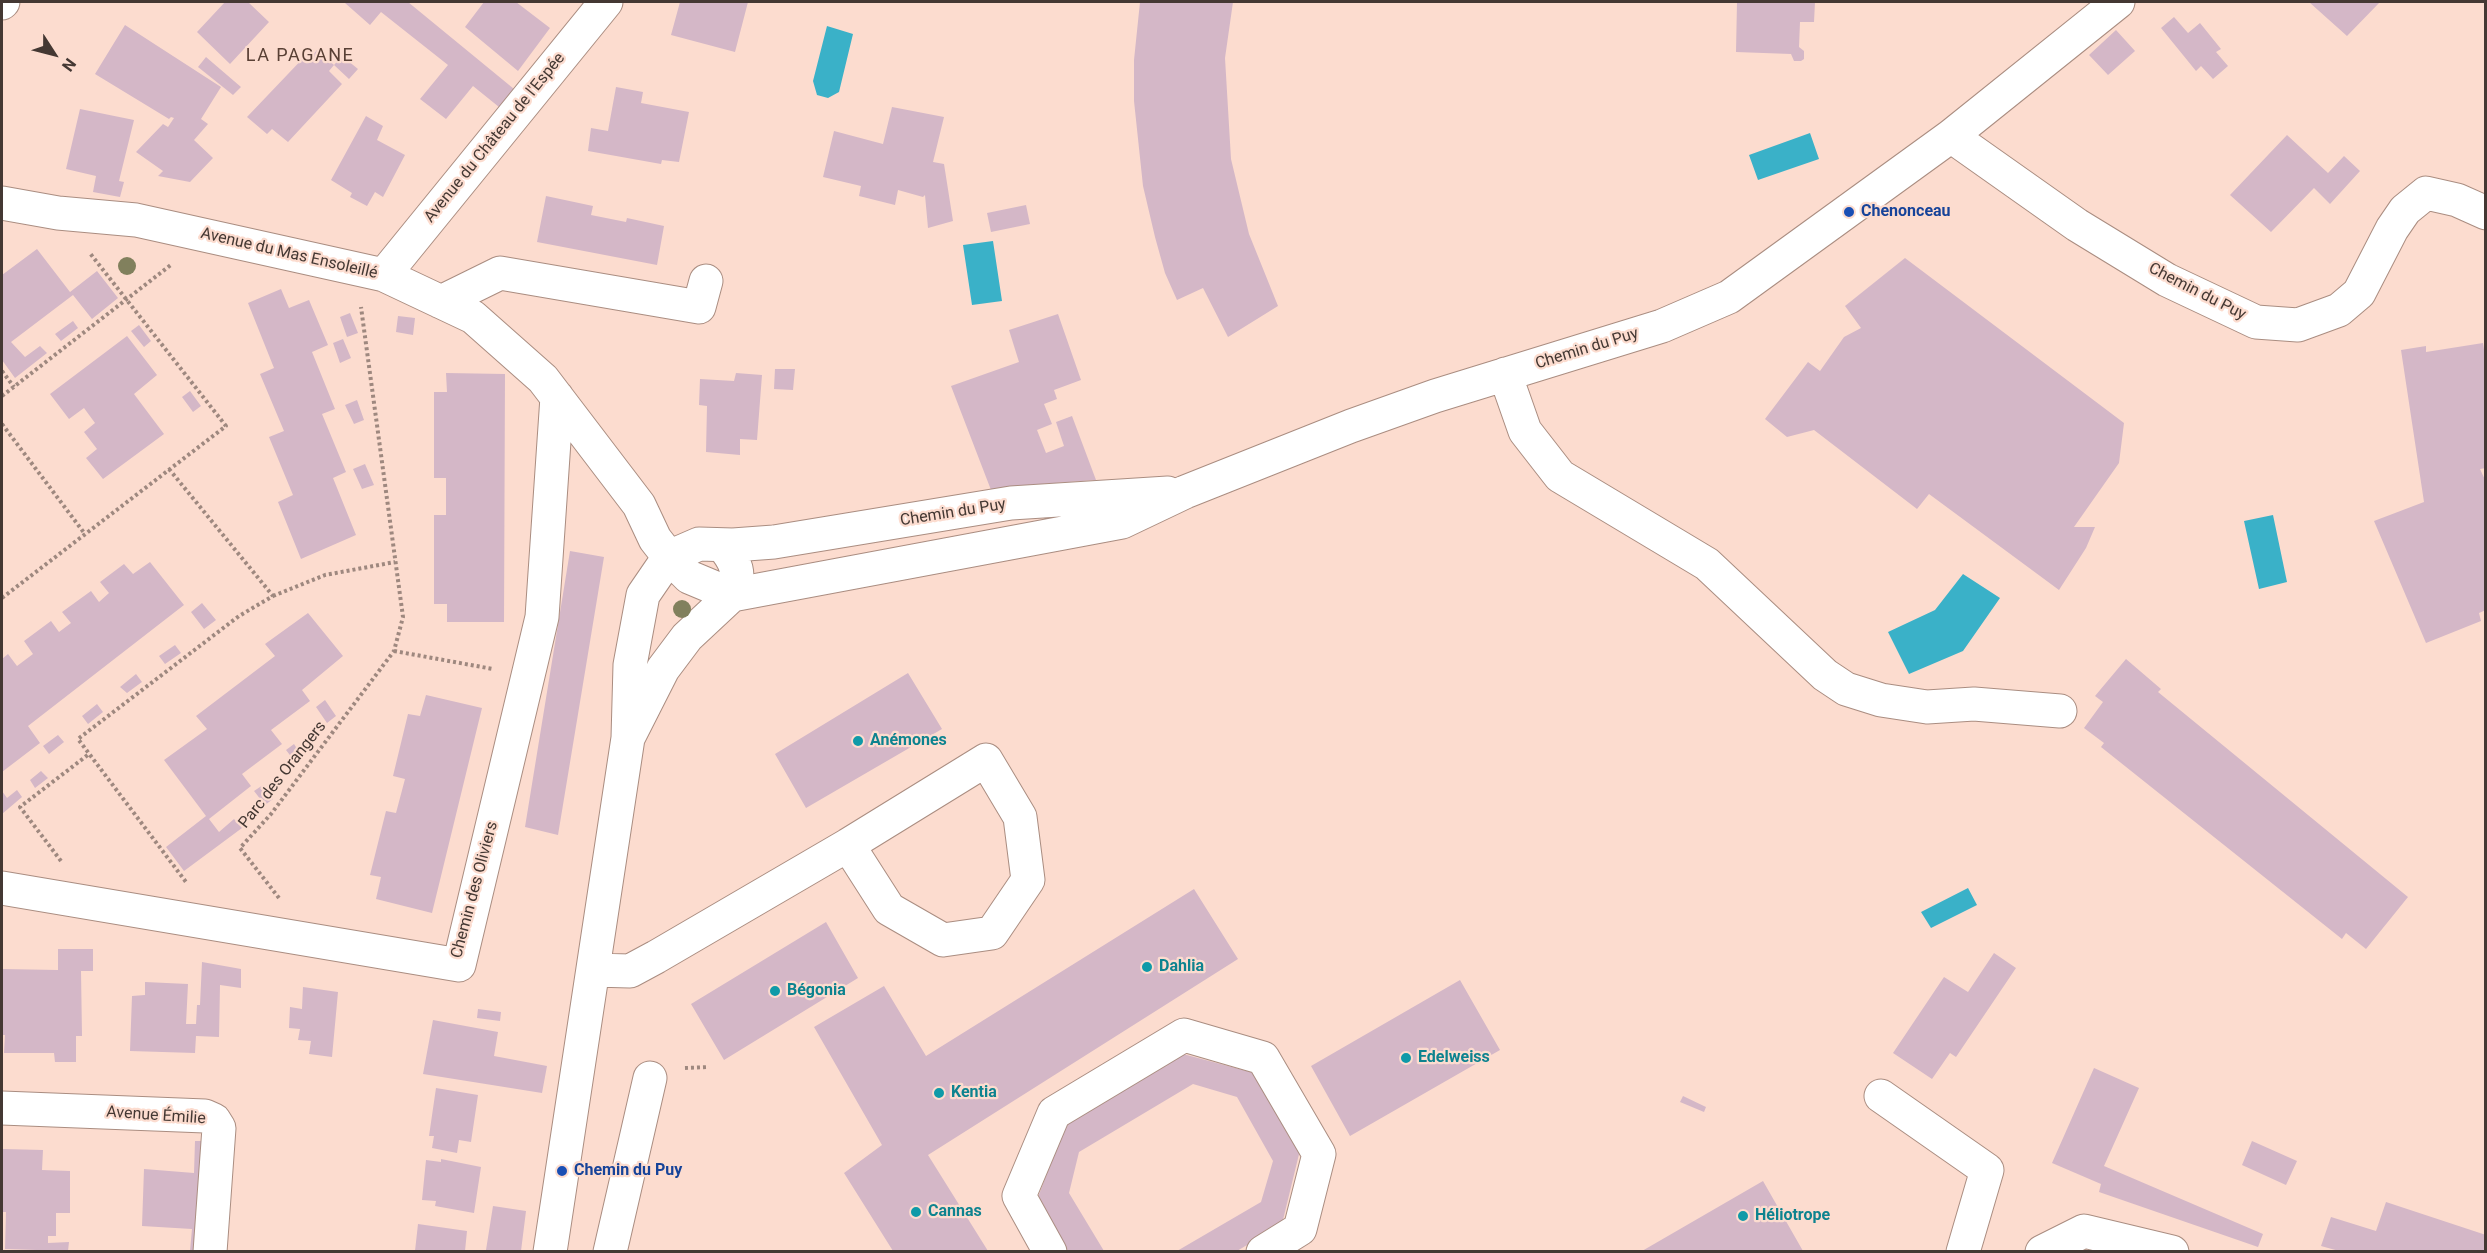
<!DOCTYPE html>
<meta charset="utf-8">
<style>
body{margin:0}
#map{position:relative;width:2487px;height:1253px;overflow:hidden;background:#fcdccf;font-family:Roboto,sans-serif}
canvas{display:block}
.frame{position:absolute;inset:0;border:3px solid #443833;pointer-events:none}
.north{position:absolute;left:24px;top:24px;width:60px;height:60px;-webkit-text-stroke:4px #fcdccf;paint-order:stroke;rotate:126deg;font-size:16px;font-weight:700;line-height:24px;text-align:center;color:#443833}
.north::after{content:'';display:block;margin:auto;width:21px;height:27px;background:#443833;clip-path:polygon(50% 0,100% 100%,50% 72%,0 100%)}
</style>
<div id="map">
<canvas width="2487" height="1253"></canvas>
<div class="frame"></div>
<div class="north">N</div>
</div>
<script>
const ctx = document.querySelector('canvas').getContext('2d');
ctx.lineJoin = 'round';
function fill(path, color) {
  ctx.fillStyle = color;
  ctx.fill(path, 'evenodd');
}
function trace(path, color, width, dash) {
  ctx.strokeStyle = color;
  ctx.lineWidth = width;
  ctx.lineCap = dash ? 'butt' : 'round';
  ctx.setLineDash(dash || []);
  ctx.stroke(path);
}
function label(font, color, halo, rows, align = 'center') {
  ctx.font = font + ' Roboto,sans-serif';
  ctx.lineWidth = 4.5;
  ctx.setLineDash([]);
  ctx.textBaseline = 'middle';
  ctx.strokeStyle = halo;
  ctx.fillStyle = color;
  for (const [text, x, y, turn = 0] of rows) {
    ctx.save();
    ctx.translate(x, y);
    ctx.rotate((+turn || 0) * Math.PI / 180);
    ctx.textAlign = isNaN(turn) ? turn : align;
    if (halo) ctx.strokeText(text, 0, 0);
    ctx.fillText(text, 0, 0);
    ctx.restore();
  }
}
fill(new Path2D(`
 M827 26 853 34 839 92 828 98 817 95 813 81Z
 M1810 133 1819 159 1758 180 1749 155Z
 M993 241 1002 301 972 305 963 245Z
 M2273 515 2287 582 2259 589 2244 521Z
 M1963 574 2000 598 1963 651 1909 674 1888 632 1935 610Z
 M1968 888 1977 905 1931 928 1921 912Z`), '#3ab1c8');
fill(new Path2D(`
 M225 2H248L269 22 230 64 197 32Z
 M346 2H408L514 89 499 107 473 86 446 119 420 99 448 65 381 12 370 25 345 3Z
 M484 2H516L550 28 518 71 465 27Z
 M680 2H748L735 52 671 35Z
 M1140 2H1233L1225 58 1231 159 1249 234 1278 306 1228 337 1203 288 1177 300 1165 273 1155 237 1143 186 1134 101V60Z
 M1737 2H1815L1814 22H1800L1799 47 1804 51V59L1801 61H1794L1791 54 1736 52Z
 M2309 2H2380L2347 36Z
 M2174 17 2188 33 2200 23 2221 49 2216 52 2228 66 2213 79 2201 66 2196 71 2161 28Z
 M125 25 221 87 201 119 208 124 194 140 213 158 190 182 158 176 163 171 136 152 163 124 168 127 174 118 171 117 169 119 95 74Z
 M2116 30 2135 51 2108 75 2089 55Z
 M317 50 334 65 342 56 358 69 349 79 334 65 329 71 342 84 288 142 272 129 267 134 247 117 308 53 312 56Z
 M206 57 241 87 233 95 198 67Z
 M616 87 643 92 641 103 689 112 679 162 662 160 661 164 588 151 591 128 608 131Z
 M892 107 944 117 933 162 944 164 953 221 928 228 925 195 923 197 898 190 895 205 859 196 861 186 823 177 834 131 883 144Z
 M80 109 134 120 119 181 124 182 120 197 93 192 96 176 66 169Z
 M366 116 383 126 377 140 405 155 383 197 375 192 367 206 350 197 352 193 331 180Z
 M2287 135 2328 173 2344 156 2360 171 2330 204 2314 188 2271 232 2230 195Z
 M546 196 593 206 591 215 626 222 627 218 664 226 657 265 537 242Z
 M1026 205 1030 224 991 232 987 213Z
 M37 249 70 292 97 271 118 298 92 319 73 295 11 342 25 357 40 346 47 353 15 378 2 360V275Z
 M1905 258 2124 423 2119 463 2074 527H2095L2086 548 2059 590 1929 494 1917 509 1814 430 1787 437 1765 419 1808 362 1820 371 1844 337 1861 328 1845 306Z
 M281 289 289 308 309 300 328 345 312 352 335 409 322 414 346 472 333 478 356 535 301 559 278 502 293 495 269 437 284 431 260 374 274 368 248 303Z
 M350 313 358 333 347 337 340 317Z
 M1058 314 1081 380 1054 390 1057 399 1044 404 1052 424 1037 430 1046 453 1064 446 1056 422 1072 416 1096 480 1015 486 991 490 951 386 1019 362 1009 330Z
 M398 316 415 318 413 335 396 332Z
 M73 321 78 328 61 341 55 334Z
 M139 325 151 341 144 347 131 331Z
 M127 336 157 375 134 394 164 434 103 479 86 458 97 449 84 432 95 423 84 408 69 419 50 394Z
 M343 339 351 358 340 363 333 343Z
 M2483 343 2486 362V468L2480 469 2486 482V610L2479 613 2481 621 2426 643 2374 521 2424 502 2401 350 2426 346V352Z
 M775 369H795L793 390 774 389Z
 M446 373 505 374 504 622H447V604H434V515H446V478H434V392H447Z
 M736 373 762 375 757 440 740 439V455L706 452 707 406 699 405 700 379 734 381Z
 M190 391 201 406 193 412 182 397Z
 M357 400 364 420 354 424 345 405Z
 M365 464 374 485 362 489 353 469Z
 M570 551 604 557 558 835 525 827Z
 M150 562 184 605 28 726 40 743 2 772V659L8 654 17 666 33 654 24 641 51 621 59 632 71 623 62 612 91 591 99 602 109 593 100 582 124 564 133 574Z
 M202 603 216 620 204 629 191 612Z
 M308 613 343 656 302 690 310 701 271 730 282 744 242 774 251 786 209 819 219 832 234 819 242 828 184 871 166 847 206 816 164 760 207 729 196 716 275 656 265 644Z
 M175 645 181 653 165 664 159 656Z
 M2126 659 2161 689 2158 692 2408 897 2366 949 2346 933 2342 939 2101 747 2104 743 2084 728 2103 702 2095 696Z
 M908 673 942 729 806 808 775 754Z
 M136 674 142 682 127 693 120 687Z
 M426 695 482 708 432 913 376 899 381 877 370 875 386 811 396 813 405 779 393 776 408 714 420 716Z
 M325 700 336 716 327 723 316 707Z
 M97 704 103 712 88 724 82 716Z
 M58 735 64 742 49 754 43 746Z
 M294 744 303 758 296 763 286 750Z
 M41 771 48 778 35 788 30 780Z
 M263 785 273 799 265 805 254 791Z
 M17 790 22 797 2 814V791L7 798Z
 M1194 889 1238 959 928 1155 988 1251H893L844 1173 882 1145 814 1027 884 986 926 1056Z
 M826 922 858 978 724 1060 691 1004Z
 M58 949H93V971H81L82 1036H76V1062H55L54 1053H4L5 1035H2V969L58 970Z
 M1994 953 2016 968 1956 1057 1950 1053 1932 1079 1893 1053 1944 977 1968 992Z
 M202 962 241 969V988L220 985 219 1037 196 1036 195 1053 130 1051 132 996 145 995V982L188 984 186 1024H196L197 1005H200Z
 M1460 980 1500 1050 1350 1136 1311 1066Z
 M303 987 338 992 332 1057 309 1054 311 1041 298 1040 300 1029 289 1028 290 1007 302 1009Z
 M478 1009 501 1012 500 1021 477 1018Z
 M433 1020 498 1032 494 1056 547 1066 542 1093 423 1074Z
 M1183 1054 1258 1074 1301 1146 1282 1224 1237 1251H1177L1261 1202 1273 1161 1237 1097 1193 1084 1079 1152 1069 1193 1104 1251H1068L1038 1197 1066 1124Z
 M2094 1068 2139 1088 2104 1166 2263 1234 2258 1247 2099 1192 2101 1184 2052 1163Z
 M436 1088 478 1095 471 1142 459 1140 457 1153 432 1148 434 1136H429Z
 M1683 1096 1706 1107 1704 1112 1680 1102Z
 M195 1141H202L203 1251H190L192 1229 142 1226 144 1169 194 1173Z
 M2252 1141 2297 1161 2286 1185 2242 1165Z
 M3 1149 43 1150 42 1170 70 1171V1213H56V1236H48V1243L69 1242 68 1251 5 1249 6 1212H2Z
 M441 1159 481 1167 474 1213 435 1206 436 1201 422 1200 426 1160 441 1162Z
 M1763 1181 1803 1251H1642Z
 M2386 1202 2486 1235V1251H2339L2321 1246 2331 1217 2376 1231Z
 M493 1206 526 1211 521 1251 486 1250Z
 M418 1224 467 1231 465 1251H415Z`), '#d4b7c7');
const minor = new Path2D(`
 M2 3 3 2
 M1951 136 2077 225 2167 280 2256 322 2298 325 2339 310 2359 293 2392 229 2405 210 2426 193 2457 200 2486 213
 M2 203 58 213 136 220 384 275 473 317 543 379 639 505 655 539 669 557 689 577 732 595C742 575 736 561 722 545
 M384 275 606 2
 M441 302 500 273 699 307 706 281
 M1505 374 1525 431 1560 476 1707 564 1825 675 1846 689 1881 700 1927 707 1974 704 2060 711
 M628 738 663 669 687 637 732 595 1122 522 1185 492 1351 426 1435 396 1662 326 1729 297 1951 136 2118 2
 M2 888 459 965 542 617 557 397
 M593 970 630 971 656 957 848 845 986 760 1020 817 1028 880 992 933 943 940 889 909 848 845
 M1881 1096 1987 1170 1963 1252
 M2 1108 205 1116 214 1120 219 1128 210 1252
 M550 1252 628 738 630 665 643 595 669 557 699 544 733 545 774 542 1011 503 1168 493
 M610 1252 650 1078
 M1050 1252 1019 1196 1054 1113 1184 1035 1263 1058 1319 1154 1300 1229 1263 1252
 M2042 1252 2084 1231 2172 1252`);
trace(minor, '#aa8d81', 35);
trace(new Path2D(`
 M2 371 14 387
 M2 396 172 264
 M2 424 85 534
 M169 469 273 596 239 616 78 739 186 882
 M273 596 325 575 395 562
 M2 598 226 426 89 252
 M394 651 493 669
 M61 861 20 807 89 754
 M279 898 240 848 271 814 394 651 403 617 361 307
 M685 1068 709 1067`), '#9e887f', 4, [3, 3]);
trace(minor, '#fff', 33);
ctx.fillStyle = '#81805d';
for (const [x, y] of [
 [127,266],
 [682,609]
]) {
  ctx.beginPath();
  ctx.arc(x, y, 9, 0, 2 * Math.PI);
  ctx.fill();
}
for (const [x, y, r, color] of [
 [1849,212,6,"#1a4fb4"],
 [858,741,6,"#0f9aa8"],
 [1147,967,6,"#0f9aa8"],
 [775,991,6,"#0f9aa8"],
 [1406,1058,6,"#0f9aa8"],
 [939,1093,6,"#0f9aa8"],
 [562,1171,6,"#1a4fb4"],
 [916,1212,6,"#0f9aa8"],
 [1743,1216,6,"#0f9aa8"]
]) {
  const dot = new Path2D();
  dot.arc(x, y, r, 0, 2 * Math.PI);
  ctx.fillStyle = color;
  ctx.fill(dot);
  trace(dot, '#fcdccf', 2);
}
label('16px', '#443833', '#fcdccf', [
 ["Avenue du Château de l'Espée",495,138,-51],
 ["Avenue du Mas Ensoleillé",289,254,13],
 ["Chemin du Puy",2197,292,27],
 ["Chemin du Puy",1587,349,-17],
 ["Chemin du Puy",953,513,-9],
 ["Parc des Orangers",283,775,-52],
 ["Chemin des Oliviers",475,890,-75],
 ["Avenue Émilie",156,1116,4]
]);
label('bold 16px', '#164399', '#fcdccf', [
 ["Chenonceau",1861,212],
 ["Chemin du Puy",574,1171]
], 'left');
label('bold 16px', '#0d838f', '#fcdccf', [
 ["Anémones",870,741],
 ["Dahlia",1159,967],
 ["Bégonia",787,991],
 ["Edelweiss",1418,1058],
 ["Kentia",951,1093],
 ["Cannas",928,1212],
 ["Héliotrope",1755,1216]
], 'left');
ctx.letterSpacing = '1.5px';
label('18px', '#594035', '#fcdccf', [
 ["LA PAGANE",300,56]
]);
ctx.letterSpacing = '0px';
</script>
